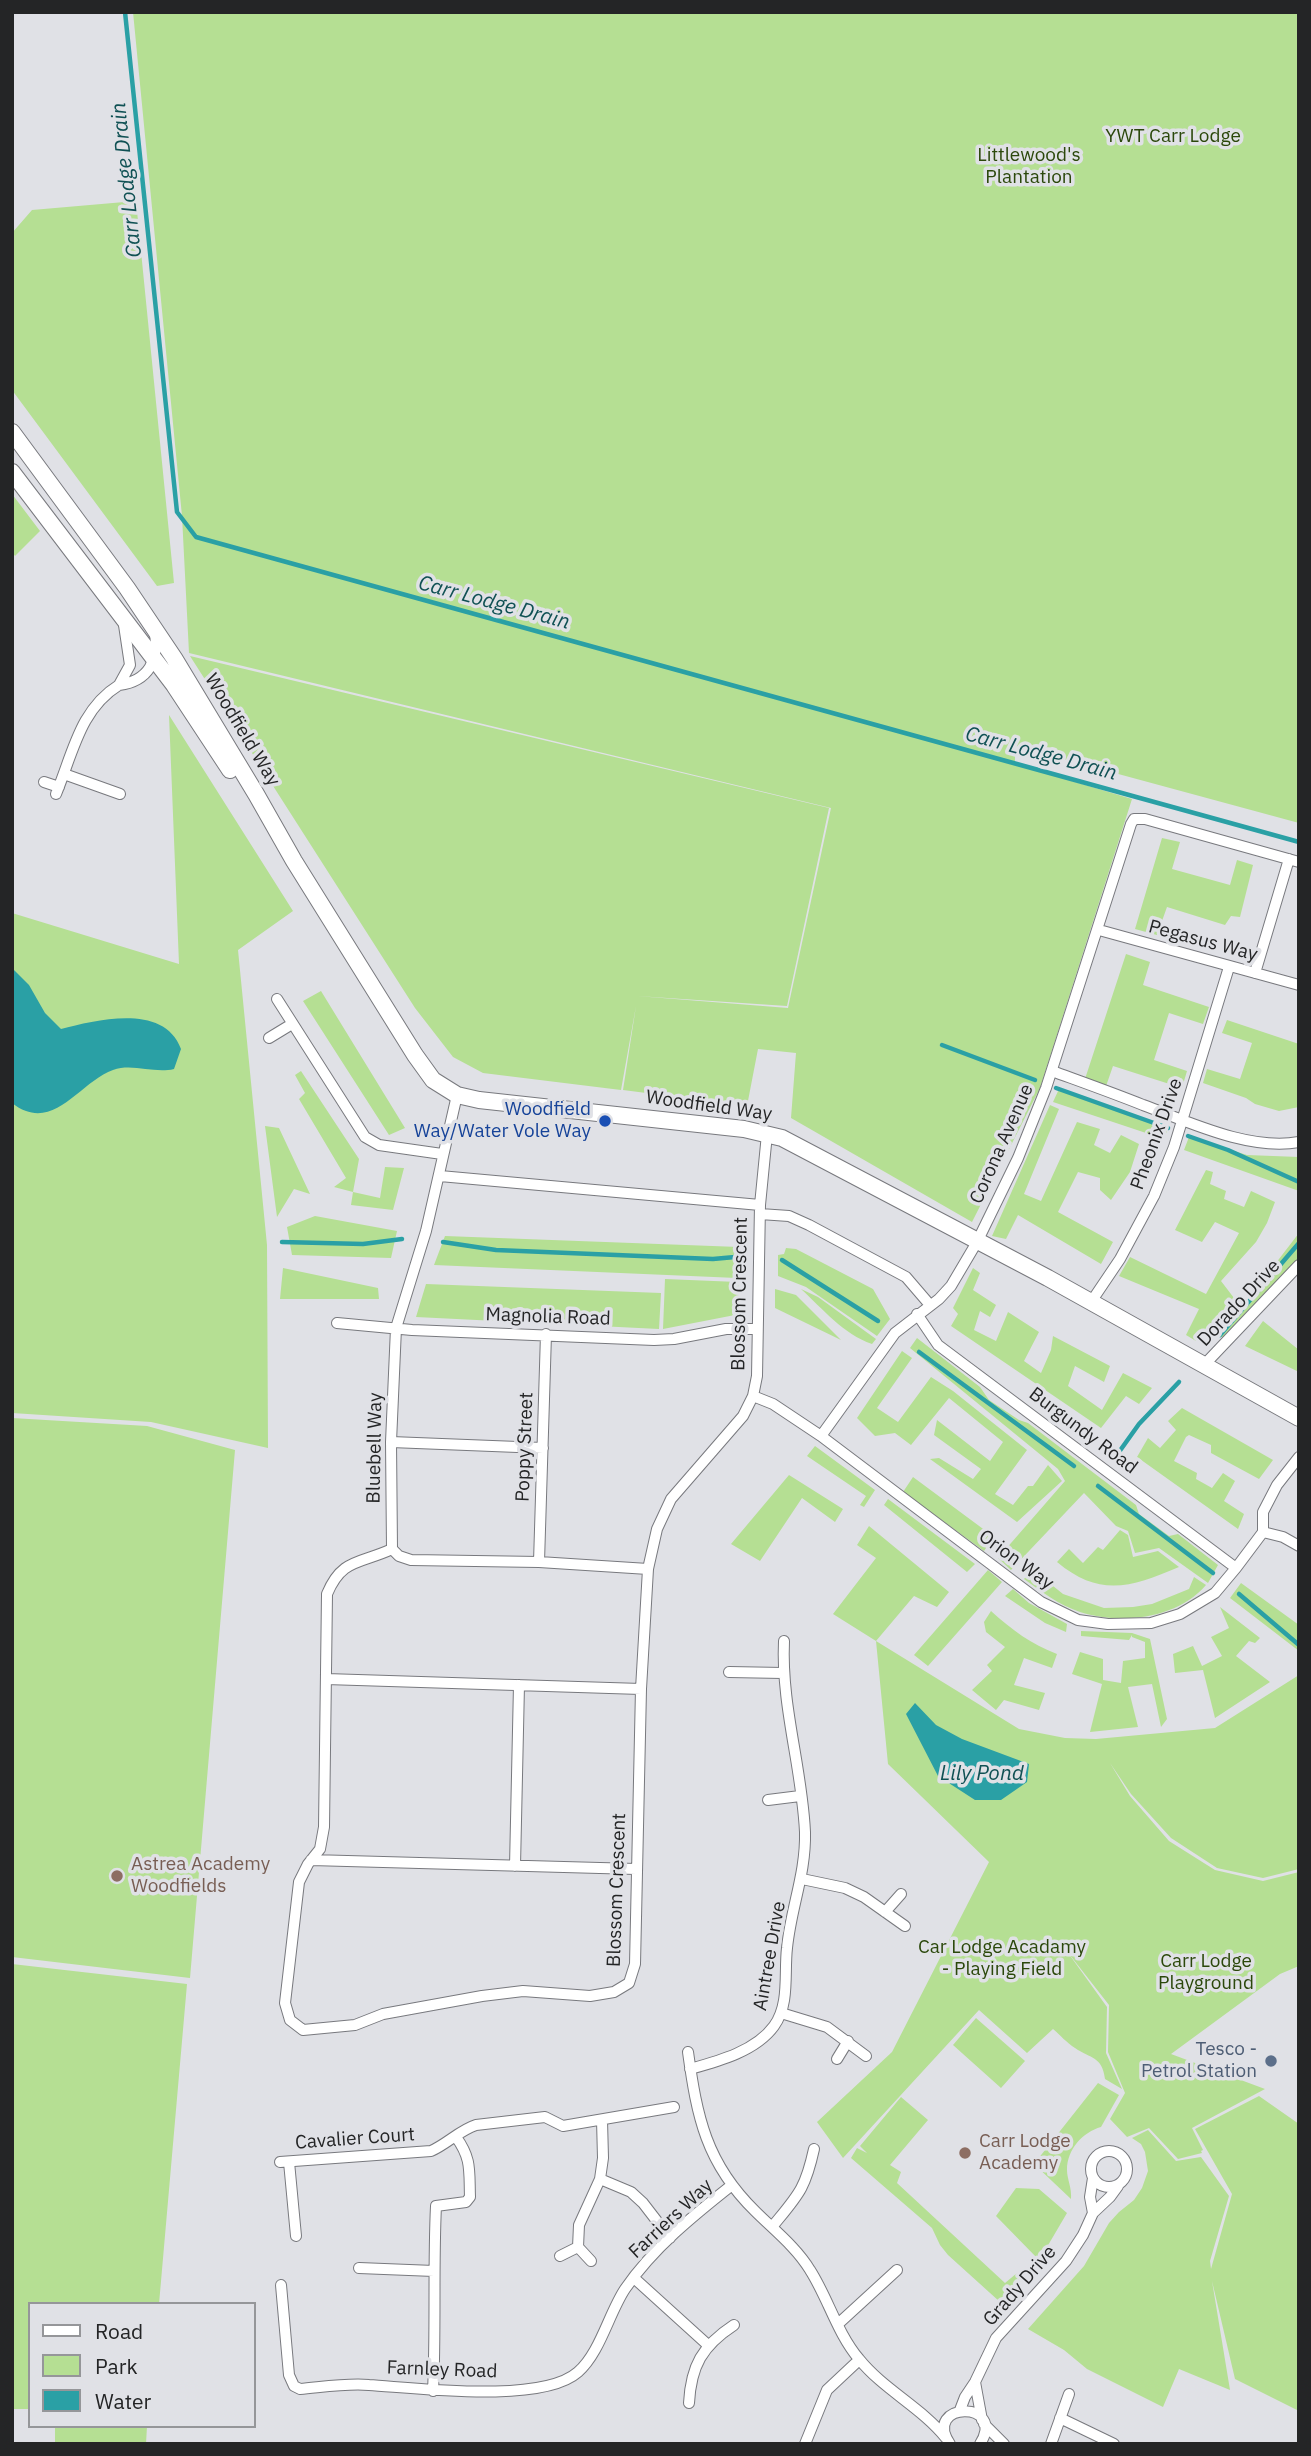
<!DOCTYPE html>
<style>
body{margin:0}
#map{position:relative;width:1311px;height:2456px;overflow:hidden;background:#e0e1e6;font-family:"IBM Plex Sans",sans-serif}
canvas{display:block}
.frame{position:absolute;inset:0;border:14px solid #242526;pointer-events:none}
.legend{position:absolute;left:28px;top:2302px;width:228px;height:126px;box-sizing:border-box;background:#e0e1e6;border:2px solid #959699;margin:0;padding:9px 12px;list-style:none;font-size:21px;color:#242526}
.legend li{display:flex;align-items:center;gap:14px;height:35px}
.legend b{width:35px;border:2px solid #959699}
</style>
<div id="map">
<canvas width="1311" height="2456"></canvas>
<div class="frame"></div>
<ul class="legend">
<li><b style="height:9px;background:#fff"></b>Road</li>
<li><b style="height:19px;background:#b5df93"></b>Park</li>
<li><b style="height:19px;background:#2aa0a5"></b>Water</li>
</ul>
</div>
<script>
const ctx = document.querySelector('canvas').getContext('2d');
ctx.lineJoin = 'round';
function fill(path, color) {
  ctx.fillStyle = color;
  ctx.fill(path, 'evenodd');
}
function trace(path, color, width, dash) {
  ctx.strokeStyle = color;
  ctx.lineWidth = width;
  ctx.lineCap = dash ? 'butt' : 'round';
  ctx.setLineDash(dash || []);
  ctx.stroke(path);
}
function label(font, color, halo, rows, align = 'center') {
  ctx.font = font + ' "IBM Plex Sans",sans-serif';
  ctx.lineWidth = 7;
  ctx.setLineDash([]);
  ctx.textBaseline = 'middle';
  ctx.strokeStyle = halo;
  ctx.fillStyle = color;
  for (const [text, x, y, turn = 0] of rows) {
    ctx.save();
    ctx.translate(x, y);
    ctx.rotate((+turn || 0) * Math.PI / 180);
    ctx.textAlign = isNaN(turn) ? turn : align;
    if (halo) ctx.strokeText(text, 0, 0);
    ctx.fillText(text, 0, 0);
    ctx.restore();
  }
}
fill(new Path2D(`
 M133 12H1299V823L1015 746V764L1132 799 1040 1088 972 1222 791 1118 796 1053 758 1049 747 1106 623 1090 636 1006 621 1090 483 1073 453 1057 415 1008 190 656 829 808 787 1006 637 996 788 1008 831 808 189 653 182 516Z
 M136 201 174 583 157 586 12 390V233L32 210Z
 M12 494 40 531 15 556 12 552Z
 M169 715 293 911 238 950 267 1245 268 1448 151 1422 12 1413V913L179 964Z
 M1162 838 1180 842 1172 869 1230 885 1237 860 1253 865 1240 917 1231 916 1225 925 1167 907 1157 935 1135 929Z
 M1126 954 1150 962 1143 985 1209 1007 1203 1024 1169 1013 1154 1060 1187 1071 1182 1088 1113 1066 1105 1089 1084 1082Z
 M321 991 405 1128 389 1135 303 1001Z
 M1227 1020 1299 1044V1107L1279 1111 1255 1104 1246 1098 1203 1083 1207 1069 1240 1079 1252 1043 1222 1033Z
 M301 1071 359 1159 353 1192 380 1198 385 1167 404 1168 393 1210 351 1205 353 1192 334 1187 346 1178 299 1099 305 1093 295 1075Z
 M1059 1089 1168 1128 1164 1139 1053 1102Z
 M1050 1105 1059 1109 1024 1194 1041 1201 1077 1122 1100 1129 1094 1145 1110 1153 1121 1135 1139 1144 1130 1172 1111 1200 1100 1190V1178L1078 1172 1058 1212 1113 1242 1101 1264 1018 1215 1006 1239 992 1236Z
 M265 1126 279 1128 310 1194 294 1189 277 1217Z
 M1189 1137 1247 1155 1299 1157V1191L1184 1150Z
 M1206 1170 1213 1172 1210 1184 1226 1191 1224 1199 1244 1207 1251 1191 1275 1202 1267 1223 1256 1242 1221 1281 1234 1298 1196 1341 1186 1335 1199 1309 1119 1276 1130 1257 1206 1294 1239 1233 1215 1222 1202 1242 1175 1230Z
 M315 1216 397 1231 391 1258 292 1255 287 1227Z
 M1299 1233V1261L1225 1337H1219Z
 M445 1236 739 1247 737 1278 434 1265Z
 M786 1248 796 1249 873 1289 890 1319 877 1336 806 1287 778 1276V1255L784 1254Z
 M283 1268 378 1288 379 1299H280Z
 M973 1268 980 1273 973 1290 996 1305 990 1317 980 1311 974 1330 996 1341 1008 1312 1039 1332 1024 1361 1041 1373 1051 1350 1053 1336 1110 1366 1104 1382 1075 1366 1068 1386 1102 1410 1123 1373 1152 1388 1139 1404 1126 1396 1101 1428 951 1326 958 1314 953 1308Z
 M665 1279 738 1282 740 1306 735 1315 663 1329Z
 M426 1284 661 1293 659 1329 416 1317Z
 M775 1289 796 1295 841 1340 775 1308Z
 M801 1289 818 1297 876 1339 872 1344C843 1334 823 1309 801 1289Z
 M1263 1321 1299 1350V1372L1245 1346Z
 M917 1338 980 1387 989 1400 1019 1420 1028 1423 1136 1505 1139 1514 1169 1536 1178 1534 1218 1565 1208 1583 1159 1548 1135 1553 1128 1531 1116 1526 1084 1493 1011 1570 998 1558 1065 1481 1058 1469 910 1348Z
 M902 1351 912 1358 877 1408 898 1422 931 1377 953 1391 1027 1450 995 1494 1013 1505 1028 1486H1033L1048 1465 1062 1481 1017 1522 930 1459 939 1458 973 1479 981 1469 934 1435 937 1420 990 1461 1003 1442 949 1398 911 1445 895 1433 875 1436 857 1418Z
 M1182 1408 1273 1460 1259 1479 1211 1453V1445L1189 1435 1186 1437 1174 1461 1197 1473 1196 1479 1212 1488 1223 1473 1235 1481 1224 1501 1244 1514 1238 1529 1137 1457 1148 1438 1160 1448 1176 1430 1168 1421Z
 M12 1418 147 1426 235 1450 190 1978 12 1957Z
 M815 1446 875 1490 864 1507 860 1505 866 1496 807 1456Z
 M789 1475 843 1509 835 1522 802 1498 760 1561 731 1544Z
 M913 1477 994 1537 984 1551 903 1492Z
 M888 1499 975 1564 967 1572 884 1505Z
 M869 1526 949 1592 937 1607 914 1596 876 1641 1019 1729 1065 1738 1096 1739 1215 1728 1299 1675V1869L1263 1878 1217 1868 1171 1838 1131 1794 1110 1763 1130 1796 1169 1841 1215 1870 1263 1881 1299 1872V1966L1280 1974 1171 2054 1265 2089 1192 2128 1203 2150 1201 2151 1202 2153 1178 2159 1149 2128 1127 2137 1110 2119 1125 2093 1108 2052 1109 2005 1066 1950 1107 2007 1106 2053 1122 2089 1105 2079C1102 2056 1091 2059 1075 2048 1067 2043 1060 2035 1053 2029L1027 2053 979 2010 843 2158 817 2122 892 2052 989 1862 888 1764 876 1641 833 1614 876 1558 857 1545Z
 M1120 1530 1128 1535 1133 1557 1158 1551 1179 1567C1132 1587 1100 1598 1057 1562L1069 1549 1083 1563 1098 1547 1103 1550Z
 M1032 1569 1063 1594 1104 1608 1133 1607 1152 1604 1189 1589 1194 1577 1206 1585C1177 1619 1121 1625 1080 1612 1059 1605 1042 1592 1024 1579Z
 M988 1570 1002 1582 928 1666 914 1655Z
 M1241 1583 1299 1625V1651L1230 1598Z
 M1013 1589 1029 1603 1067 1624 1066 1632 1045 1623 1005 1596Z
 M1220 1607 1260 1638 1255 1643 1249 1641 1236 1656 1270 1682 1215 1718 1203 1670 1175 1673 1173 1654 1193 1646 1202 1666 1222 1656 1211 1637 1229 1628Z
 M991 1611C1012 1630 1031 1644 1057 1654L1052 1668 1024 1658 1014 1685 1045 1693 1039 1710 1004 1700 996 1710 972 1690 992 1671 987 1665 1005 1647 986 1632 984 1622Z
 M1081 1631 1132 1633 1150 1639 1167 1719 1161 1727 1152 1684 1128 1687 1138 1727 1090 1732 1102 1684 1072 1674 1080 1652 1103 1659V1680L1121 1683 1123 1661 1145 1658V1642L1132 1637V1635L1129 1640 1081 1636Z
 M12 1964 187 1984 159 2304H30V2409H12Z
 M976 2018 1025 2061 1001 2088 953 2045Z
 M1098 2083 1119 2095 1101 2127C1083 2132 1067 2149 1067 2170 1067 2179 1072 2188 1071 2199L1034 2164Z
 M1259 2096 1299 2124V2411L1235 2379 1212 2281 1230 2390 1179 2369 1163 2407 1087 2369 1064 2350 1028 2329 1084 2266 1109 2223 1119 2212 1134 2200 1142 2188 1148 2171 1145 2152 1141 2144 1132 2138 1148 2130 1176 2161 1201 2157 1229 2196 1210 2261 1211 2269 1232 2194 1195 2129Z
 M901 2097 928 2120 890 2165 901 2172 897 2183 1005 2283 1017 2273 1022 2280 1000 2302 948 2255 940 2245 932 2228 851 2158 857 2148 867 2153 860 2146Z
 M1016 2188 1039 2189 1067 2213 1047 2247 1037 2258 996 2216Z
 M55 2426H147L146 2444H55Z`), '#b5df93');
fill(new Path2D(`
 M12 968 29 985 45 1013 61 1029C97 1020 164 1003 181 1049L174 1069C154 1074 133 1063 113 1070 79 1082 53 1135 12 1103Z
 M915 1703 936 1725 962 1739 1029 1764 1027 1782 1001 1800H975L938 1776 906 1714Z`), '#2aa0a5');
trace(new Path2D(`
 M125 12 177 512 196 537 1299 842
 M942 1045 1035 1080
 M1056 1088 1168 1128
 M1188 1136 1228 1150 1299 1182
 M282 1242 363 1244 402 1239
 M443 1242 496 1250 713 1259 735 1257
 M782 1260 878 1321
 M1220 1335 1299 1243
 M919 1352 1074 1466
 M1119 1452 1139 1424 1179 1382
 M1098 1486 1213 1573
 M1239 1594 1299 1645`), '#2aa0a5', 4.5);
const street = new Path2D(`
 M124 625 130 665 119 685C149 681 159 660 155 632
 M64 774 120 794
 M44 782 59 787
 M56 794C73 753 80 709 119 685
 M1099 930 1299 985
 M1255 973 1289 859
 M277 999 365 1137 379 1145 442 1154
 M269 1038 292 1024
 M1052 1071C1082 1082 1113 1093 1143 1105 1189 1122 1249 1151 1299 1142
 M457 1095 426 1231 396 1328 391 1442 392 1549 399 1556 411 1560 539 1562 648 1569
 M440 1176 760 1205
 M760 1214 789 1216 809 1225 906 1277 930 1305
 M1091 1302 1120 1259 1154 1196 1174 1147 1229 967
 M917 1314 938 1345 1236 1568
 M337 1323 412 1330 654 1340 674 1339 726 1329H757
 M1205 1364 1299 1265
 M753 1396 773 1404 821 1436 1041 1602 1078 1620 1108 1624 1151 1623 1180 1614 1215 1593 1236 1568 1263 1532V1512L1277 1485 1299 1457
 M821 1436 895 1333 939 1299 951 1286 977 1242 1018 1158 1046 1088 1131 824 1134 819H1145L1299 862
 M391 1442 543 1448
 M1263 1532 1283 1537 1299 1546
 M392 1549C360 1564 342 1558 327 1594L324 1827 320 1849 308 1864 299 1882 285 2003 290 2020 303 2030 355 2025 383 2014 482 1996 523 1991 590 1996 614 1992 629 1983 635 1964 641 1689 648 1569 657 1529 671 1499 743 1416 753 1396 757 1376 760 1205 767 1134
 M539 1562 546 1334
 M729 1672 783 1673
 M326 1679 641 1689
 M768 1800 800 1796
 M311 1860 636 1869
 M515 1866 519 1685
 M802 1879 845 1888 864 1897 905 1926
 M885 1912 901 1894
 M781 2013 827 2027 866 2056
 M688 2052C697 2117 706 2163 755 2211 774 2230 796 2247 810 2270 828 2298 837 2333 859 2359 884 2390 921 2407 946 2438
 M837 2059 848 2041
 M690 2069C719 2061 756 2051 774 2026 790 2004 784 1973 787 1948 791 1907 806 1874 805 1832 802 1767 781 1706 784 1641
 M1091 2169a18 18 0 1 1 36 0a18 18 0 1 1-36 0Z
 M280 2162 431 2151C447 2144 460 2130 476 2125L545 2117 563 2126 674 2107
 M289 2162 296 2236
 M1093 2178 1090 2197 1093 2213 1110 2197 1118 2186
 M600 2179 631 2192 643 2203 670 2238
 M772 2227C798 2195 805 2190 814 2149
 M578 2247 579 2225 600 2179 603 2158 602 2120
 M560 2256 578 2247 591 2261
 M359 2268 434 2271
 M634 2278 709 2346
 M281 2285 289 2375 294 2386 300 2389C323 2387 347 2383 369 2385 417 2388 542 2404 578 2372 600 2353 609 2313 625 2289 653 2248 694 2215 732 2185
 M838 2324 897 2270
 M975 2382 982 2420
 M433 2391C436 2329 433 2267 436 2206L466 2202 470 2197C469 2171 472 2159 456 2137
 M689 2403C691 2366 702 2346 734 2325
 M960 2410 965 2397 975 2382 996 2338 1066 2261 1083 2235 1093 2213
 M1060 2418 1114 2444
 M984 2424 1004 2444
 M805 2444 827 2390 859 2360
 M950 2444C921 2401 1008 2400 980 2444
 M1051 2444 1069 2394`);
const secondary = new Path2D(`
 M12 432 127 588 174 658 256 794 294 861 415 1055 433 1080 457 1095 479 1100 744 1129 782 1138 1048 1278 1299 1418
 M12 472 174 685 230 770`);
trace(street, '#78797e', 12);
trace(secondary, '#78797e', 18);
trace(street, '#fff', 10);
trace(secondary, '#fff', 16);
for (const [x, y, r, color] of [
 [605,1121,7,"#1a4fb4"],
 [117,1876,7,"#8d6e63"],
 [1271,2061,7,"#5c6f8a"],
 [965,2153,7,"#8d6e63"]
]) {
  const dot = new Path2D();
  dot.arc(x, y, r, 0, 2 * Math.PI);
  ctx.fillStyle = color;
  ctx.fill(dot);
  trace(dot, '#e0e1e6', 2.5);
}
label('19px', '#2b480b', '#e0e1e6', [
 ["YWT Carr Lodge",1173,137],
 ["Littlewood's",1029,156],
 ["Plantation",1029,178],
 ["Car Lodge Acadamy",1002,1948],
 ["- Playing Field",1002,1970],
 ["Carr Lodge",1206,1962],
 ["Playground",1206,1984]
]);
label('19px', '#242526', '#e0e1e6', [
 ["Woodfield Way",242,730,59],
 ["Pegasus Way",1203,941,15],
 ["Woodfield Way",709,1106,8],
 ["Pheonix Drive",1157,1134,-70],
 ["Corona Avenue",1002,1144,-66],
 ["Blossom Crescent",740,1294,-89],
 ["Dorado Drive",1239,1303,-47],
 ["Magnolia Road",548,1317,2],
 ["Burgundy Road",1083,1431,37],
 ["Poppy Street",525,1447,-88],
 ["Bluebell Way",375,1448,-89],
 ["Orion Way",1016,1560,36],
 ["Blossom Crescent",617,1890,-88],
 ["Aintree Drive",770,1956,-80],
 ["Cavalier Court",355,2139,-4],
 ["Farriers Way",671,2219,-43],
 ["Grady Drive",1020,2286,-49],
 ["Farnley Road",442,2370,2]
]);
label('19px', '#164399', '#e0e1e6', [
 ["Woodfield",591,1110],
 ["Way/Water Vole Way",591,1132]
], 'right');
label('19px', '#785e54', '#e0e1e6', [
 ["Astrea Academy",131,1865],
 ["Woodfields",131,1887],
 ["Carr Lodge",979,2142],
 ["Academy",979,2164]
], 'left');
label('19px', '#4e5e75', '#e0e1e6', [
 ["Tesco -",1257,2050],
 ["Petrol Station",1257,2072]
], 'right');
label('italic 21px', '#105154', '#e0e1e6', [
 ["Carr Lodge Drain",127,180,-96],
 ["Carr Lodge Drain",494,603,15],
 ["Carr Lodge Drain",1041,754,15],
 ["Lily Pond",982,1774]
]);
</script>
